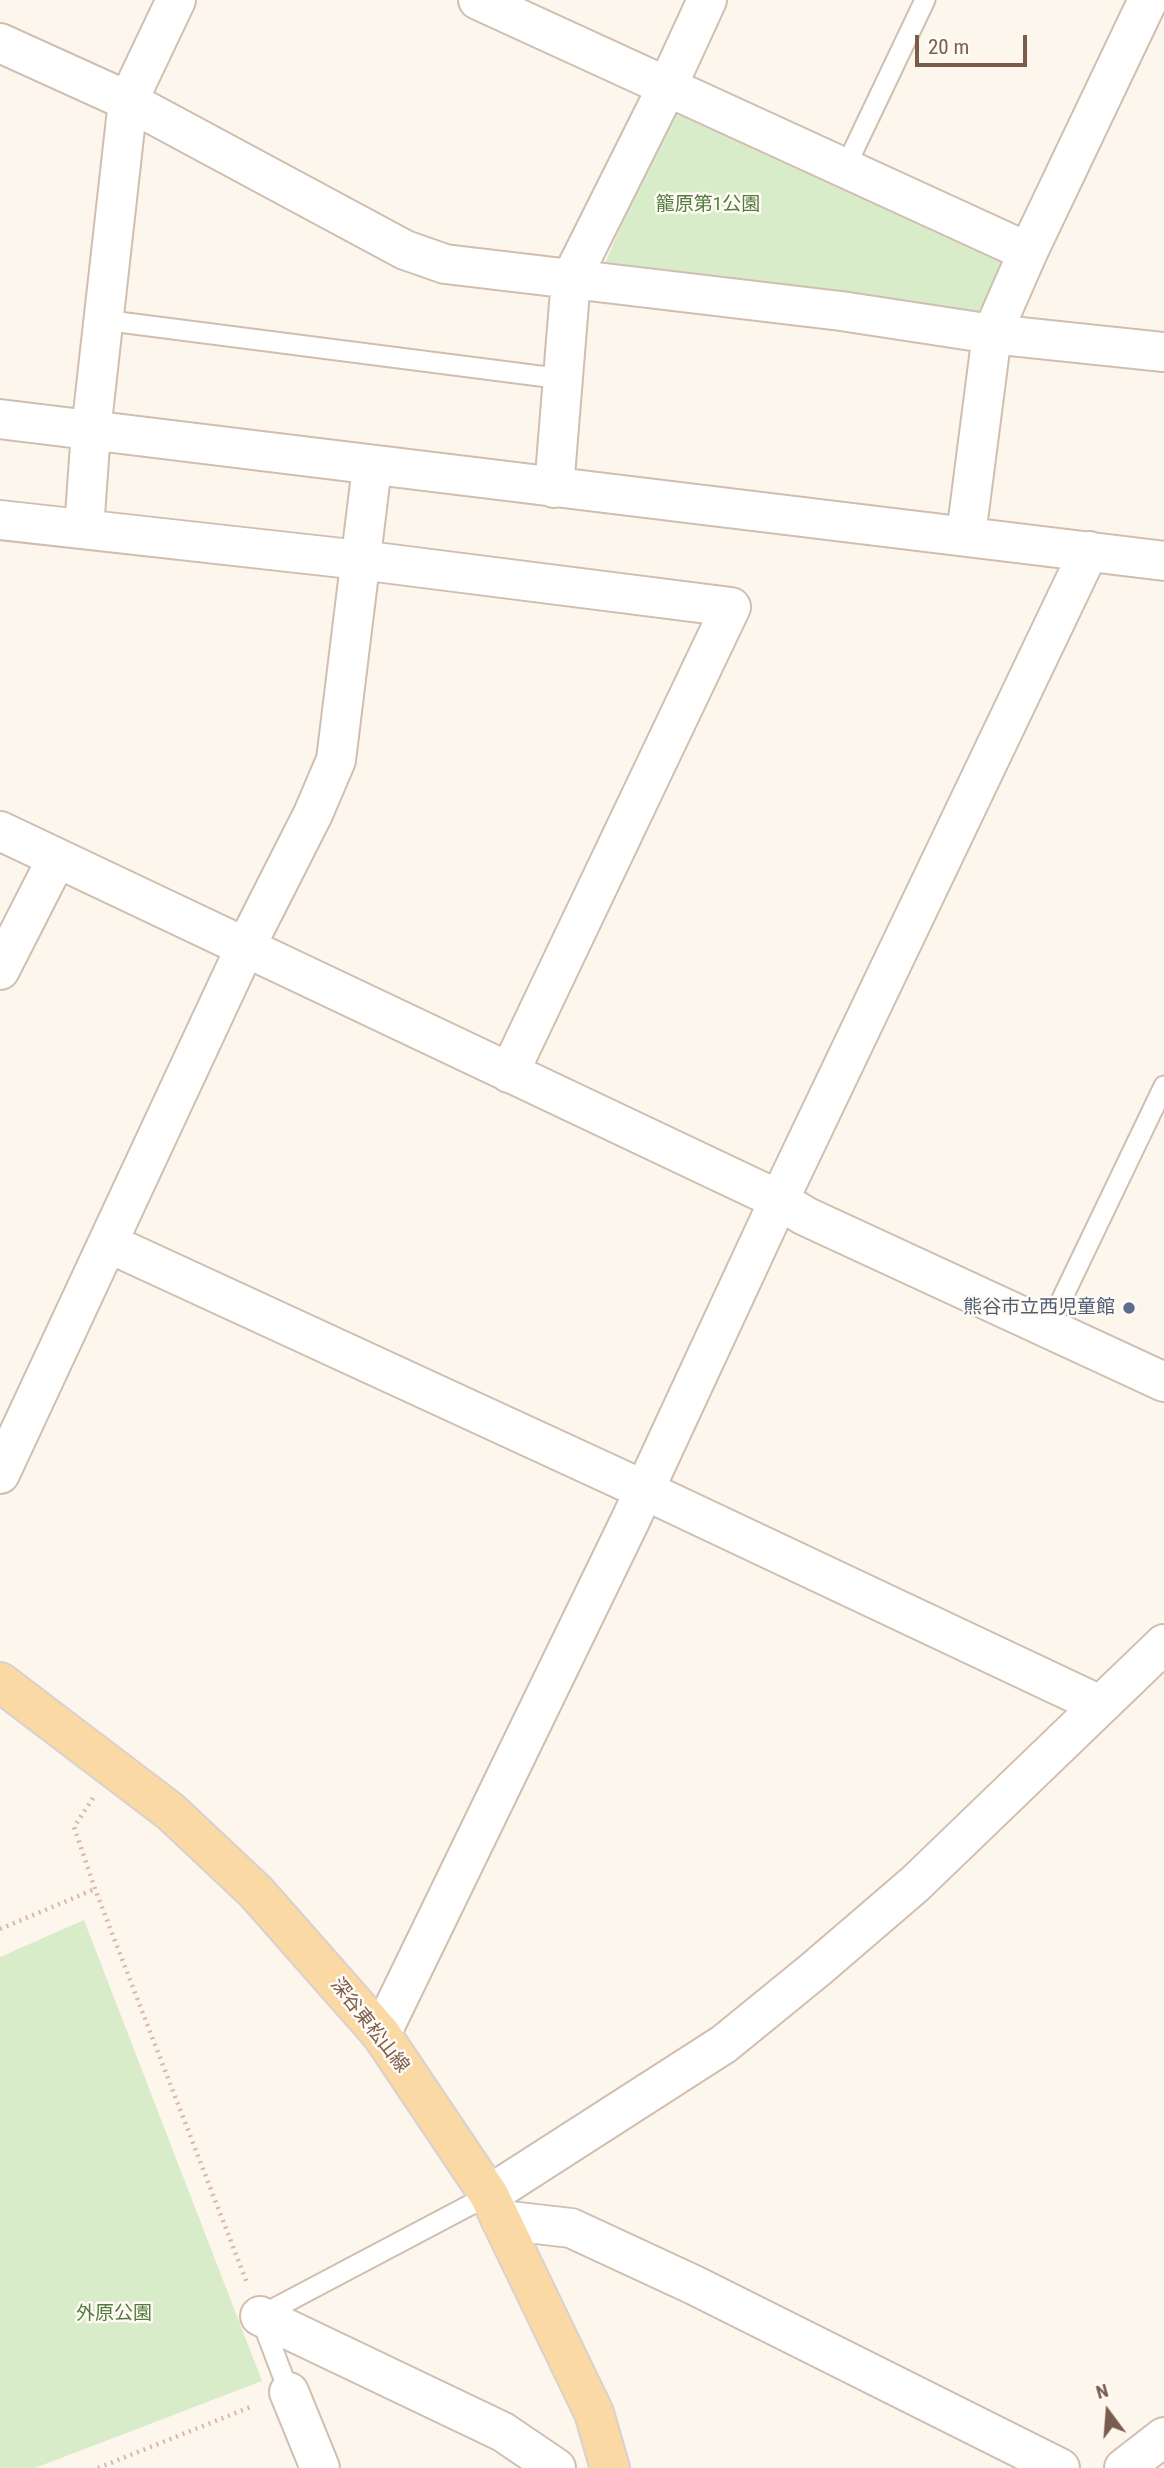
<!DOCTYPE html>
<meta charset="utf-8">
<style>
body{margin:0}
#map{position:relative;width:1164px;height:2468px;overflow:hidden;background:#fdf6ec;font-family:"Roboto Condensed",sans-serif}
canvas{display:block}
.north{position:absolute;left:1073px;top:2377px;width:70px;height:70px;-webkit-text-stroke:5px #fffaf3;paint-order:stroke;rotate:344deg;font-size:19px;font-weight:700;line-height:28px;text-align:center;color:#7a5c4d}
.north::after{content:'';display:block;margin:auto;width:24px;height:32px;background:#7a5c4d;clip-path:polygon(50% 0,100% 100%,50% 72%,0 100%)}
.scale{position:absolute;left:915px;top:35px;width:112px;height:32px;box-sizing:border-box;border:4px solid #7a5c4d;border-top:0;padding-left:9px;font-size:21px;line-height:24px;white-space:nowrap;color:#7a5c4d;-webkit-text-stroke:5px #fffaf3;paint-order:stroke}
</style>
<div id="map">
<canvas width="1164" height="2468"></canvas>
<div class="north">N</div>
<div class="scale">20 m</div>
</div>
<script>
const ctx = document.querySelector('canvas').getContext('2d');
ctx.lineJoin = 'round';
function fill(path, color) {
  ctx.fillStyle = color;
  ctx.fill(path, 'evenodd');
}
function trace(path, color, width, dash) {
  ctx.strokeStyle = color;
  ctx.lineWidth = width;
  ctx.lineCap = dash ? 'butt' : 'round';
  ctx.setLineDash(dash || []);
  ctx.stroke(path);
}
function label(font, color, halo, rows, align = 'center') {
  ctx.font = font + ' "Roboto Condensed","Noto Sans JP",sans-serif';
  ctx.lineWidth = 5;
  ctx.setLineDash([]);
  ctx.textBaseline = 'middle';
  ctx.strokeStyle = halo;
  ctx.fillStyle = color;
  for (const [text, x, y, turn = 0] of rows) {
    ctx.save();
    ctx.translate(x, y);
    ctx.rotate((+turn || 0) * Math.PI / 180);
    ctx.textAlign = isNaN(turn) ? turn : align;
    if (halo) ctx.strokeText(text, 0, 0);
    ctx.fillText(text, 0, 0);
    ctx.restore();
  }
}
fill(new Path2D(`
 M671 110 1007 260 977 314 605 263Z
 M84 1920 262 2381 35 2468H0V1957Z`), '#d8ecc9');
const service = new Path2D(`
 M845 168 925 0
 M103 320 563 379
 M1048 1328 1164 1086
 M289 2392 260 2316 489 2195`);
const minor = new Path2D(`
 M478 0 1028 252
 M0 43 128 101 405 250 445 264 841 311 992 334 1164 352
 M0 419C388 469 776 512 1164 561
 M554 488 571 279 667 87 707 0
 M0 520 360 560 731 607 509 1073
 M84 529 91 431 128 101 176 0
 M966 535 992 334 1028 252 1148 0
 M0 831 779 1200 805 1216 1164 1382
 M0 970 57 858
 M108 1243 644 1490 1100 1705
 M0 1474 245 948 313 814 336 760 372 467
 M381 2034 630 1521 779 1200 1089 551
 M489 2195 724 2044 816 1969 915 1884 1164 1644
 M501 2220 571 2228 694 2285 1060 2468
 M260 2316 503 2432 556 2468
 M289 2392 320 2468
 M1124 2468 1164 2437`);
const primary = new Path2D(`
 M0 1682 171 1812 256 1892 381 2034 489 2195 594 2413 610 2468`);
trace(service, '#d1beb0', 23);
trace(minor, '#d1beb0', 42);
trace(primary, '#dad1cd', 42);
trace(new Path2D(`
 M93 1798 74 1827 95 1889 247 2283
 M0 1929 95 1889
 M98 2468 253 2406`), '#d9b8a5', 4.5, [2, 5]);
trace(service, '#fff', 19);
trace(minor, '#fff', 38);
trace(primary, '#fbd9a5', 38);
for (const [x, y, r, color] of [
 [1129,1308,7,"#5c6f8a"]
]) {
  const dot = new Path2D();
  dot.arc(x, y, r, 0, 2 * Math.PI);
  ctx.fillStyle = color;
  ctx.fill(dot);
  trace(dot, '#fffaf3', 2.5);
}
label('19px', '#537a41', '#fffaf3', [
 ["籠原第1公園",708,205],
 ["外原公園",114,2314]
]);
label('19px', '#4e5e75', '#fffaf3', [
 ["熊谷市立西児童館",1115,1308]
], 'right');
label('19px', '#7a5c4d', '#fffaf3', [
 ["深谷東松山線",369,2026,52]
]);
</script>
